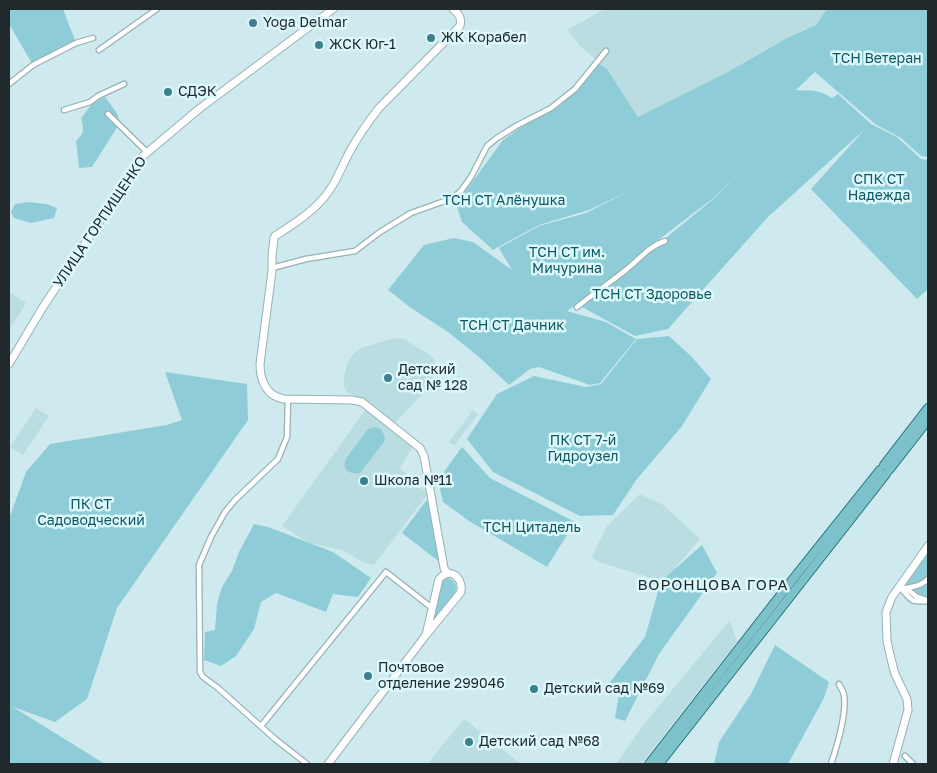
<!DOCTYPE html>
<meta charset="utf-8">
<style>
body{margin:0}
#map{position:relative;width:937px;height:773px;overflow:hidden;background:#cfeaef;font-family:"Golos Text",sans-serif}
canvas{display:block}
.frame{position:absolute;inset:0;border:10px solid #202a2c;pointer-events:none}
</style>
<div id="map">
<canvas width="937" height="773"></canvas>
<div class="frame"></div>
</div>
<script>
const ctx = document.querySelector('canvas').getContext('2d');
ctx.lineJoin = 'round';
function fill(path, color) {
  ctx.fillStyle = color;
  ctx.fill(path, 'evenodd');
}
function trace(path, color, width, dash) {
  ctx.strokeStyle = color;
  ctx.lineWidth = width;
  ctx.lineCap = dash ? 'butt' : 'round';
  ctx.setLineDash(dash || []);
  ctx.stroke(path);
}
function label(font, color, halo, rows, align = 'center') {
  ctx.font = font + ' "Golos Text",sans-serif';
  ctx.lineWidth = 5;
  ctx.setLineDash([]);
  ctx.textBaseline = 'middle';
  ctx.strokeStyle = halo;
  ctx.fillStyle = color;
  for (const [text, x, y, turn = 0] of rows) {
    ctx.save();
    ctx.translate(x, y);
    ctx.rotate((+turn || 0) * Math.PI / 180);
    ctx.textAlign = isNaN(turn) ? turn : align;
    if (halo) ctx.strokeText(text, 0, 0);
    ctx.fillText(text, 0, 0);
    ctx.restore();
  }
}
fill(new Path2D(`
 M605 9H828L816 25 789 37 726 73 638 117 607 69 581 47 567 30Z
 M9 292 26 303 9 330Z
 M402 338 427 353 435 360 433 383 395 423 368 401 359 398 348 393 344 387V376L346 368 350 358 356 352 361 348 390 339Z
 M36 408 49 416 23 455 10 447Z
 M366 409 414 445 400 468 428 494 374 565 364 563 342 550 309 543 282 526Z
 M473 410 478 414 454 446 449 442Z
 M640 494 663 505 700 539 674 569 661 581 599 562 592 557 607 526Z
 M730 620 737 642 641 764H616L644 724Z
 M464 719 521 764H427Z`), '#badde2');
fill(new Path2D(`
 M9 9H63L76 43 33 65 9 24Z
 M827 9H928V157L921 156 901 138 875 124 815 72 796 90C812 91 817 89 832 98L838 94 871 124 897 137 921 159 928 160V289L917 299 811 189 865 129 767 218 668 329 635 336 582 307 712 200 738 175 712 199 640 254 606 283 567 311 606 322 636 339 600 383 590 385 539 367 530 369 509 385 479 357 448 332 411 308 388 290 424 245 454 238 473 242 512 270 499 248 539 226 586 213 629 191 589 210 539 225 493 250 462 222 456 204 503 140 575 89 599 63 607 69 638 117 726 73 789 37 816 25Z
 M105 97 117 113 120 123 92 167 79 168 76 141C85 132 84 129 81 118L92 104Z
 M29 202 46 204 57 208 54 218 31 223 14 218 11 212 15 204Z
 M669 336 691 356 711 379 682 426 637 479 613 515 580 516 493 472 467 439 497 394 534 376 586 387 601 384 637 339Z
 M165 372 247 384 248 420 117 608 87 699 55 722 13 707 105 764H9V519L26 472 50 444 167 425 182 420Z
 M375 427 381 429 385 437 384 442 360 473C352 474 342 472 345 461 347 456 364 435 368 429Z
 M462 447 490 478 575 522 547 567 469 521 443 502 438 480Z
 M428 498 441 563 402 533Z
 M254 524 268 527 333 552 371 578 358 597 333 594 326 612 276 593 261 602 254 629 236 656 221 666 204 660 205 632 215 630 217 604 222 587 232 571 239 552Z
 M928 538V601L903 584Z
 M702 545 717 573 659 654 625 721 615 718 621 682 607 686 645 637 661 581Z
 M448 578C464 584 453 596 447 605 443 611 438 616 434 622L432 621 440 585 445 579Z
 M775 645 829 682 824 698 788 764H714L719 742 751 694Z`), '#8ecdd7');
const street = new Path2D(`
 M99 50 157 9
 M9 84 33 65 76 43 93 38
 M64 110 90 102 98 96 124 84
 M108 114 147 152
 M272 268 306 259 355 251 380 232 411 213 453 198 461 191 471 177 487 146 497 138 516 126 551 108 575 89 606 51
 M577 307C593 294 611 282 627 269 640 259 649 246 665 241
 M288 399 287 437 278 459 235 500 225 512 211 537 199 565 200 672 203 677 218 688 275 739 307 764
 M899 587C914 600 906 602 928 601
 M906 588 917 597 926 600
 M902 589C911 587 922 586 928 579
 M261 726 386 572 432 608
 M905 756 913 764
 M831 764C837 746 847 714 844 695 843 691 841 688 839 684`);
const secondary = new Path2D(`
 M9 364 43 307 143 156 199 109 333 9
 M447 573 444 568 424 456 420 448 362 402 352 400 284 399C266 396 260 380 260 364L272 271V256L274 238 275 236C294 224 316 210 329 191 337 180 342 166 349 153 357 138 368 122 379 108L460 26C462 18 459 14 453 9
 M328 764 426 635 461 592C463 578 451 566 439 579L426 635
 M893 764 908 710 907 699 895 674 891 659 887 641 886 612 892 597 928 546`);
const primary = new Path2D(`
 M884 465 928 408
 M889 470 928 420
 M649 764 797 574 880 470
 M659 764 886 474`);
trace(street, '#97b1b5', 7);
trace(secondary, '#97b1b5', 9);
trace(primary, '#25717b', 10);
trace(street, '#fff', 4.5);
trace(secondary, '#fff', 7);
trace(primary, '#7dc1ca', 8);
for (const [x, y, r, color] of [
 [253,23,5,"#3a818b"],
 [431,38,5,"#3a818b"],
 [319,45,5,"#3a818b"],
 [168,92,5,"#3a818b"],
 [388,378,5,"#3a818b"],
 [364,481,5,"#3a818b"],
 [368,676,5,"#3a818b"],
 [534,689,5,"#3a818b"],
 [469,742,5,"#3a818b"]
]) {
  const dot = new Path2D();
  dot.arc(x, y, r, 0, 2 * Math.PI);
  ctx.fillStyle = color;
  ctx.fill(dot);
  trace(dot, '#dcf8fc', 2);
}
label('14px', '#202a2c', '#dcf8fc', [
 ["Yoga Delmar",263,23],
 ["ЖК Корабел",441,38],
 ["ЖСК Юг-1",329,45],
 ["СДЭК",178,92],
 ["Детский",398,370],
 ["сад № 128",398,386],
 ["Школа №11",374,481],
 ["Почтовое",378,668],
 ["отделение 299046",378,684],
 ["Детский сад №69",544,689],
 ["Детский сад №68",479,742]
], 'left');
label('14px', '#0e5862', '#dcf8fc', [
 ["ТСН Ветеран",877,59],
 ["СПК СТ",879,180],
 ["Надежда",879,196],
 ["ТСН СТ Алёнушка",504,201],
 ["ТСН СТ им.",567,253],
 ["Мичурина",567,269],
 ["ТСН СТ Здоровье",652,295],
 ["ТСН СТ Дачник",512,326],
 ["ПК СТ 7-й",583,441],
 ["Гидроузел",583,457],
 ["ПК СТ",91,505],
 ["Садоводческий",91,521],
 ["ТСН Цитадель",532,528]
]);
label('14px', '#202a2c', '#dcf8fc', [
 ["УЛИЦА ГОРПИЩЕНКО",100,222,-56]
]);
ctx.letterSpacing = '1px';
label('15px', '#202a2c', '#dcf8fc', [
 ["ВОРОНЦОВА ГОРА",713,585]
]);
ctx.letterSpacing = '0px';
</script>
